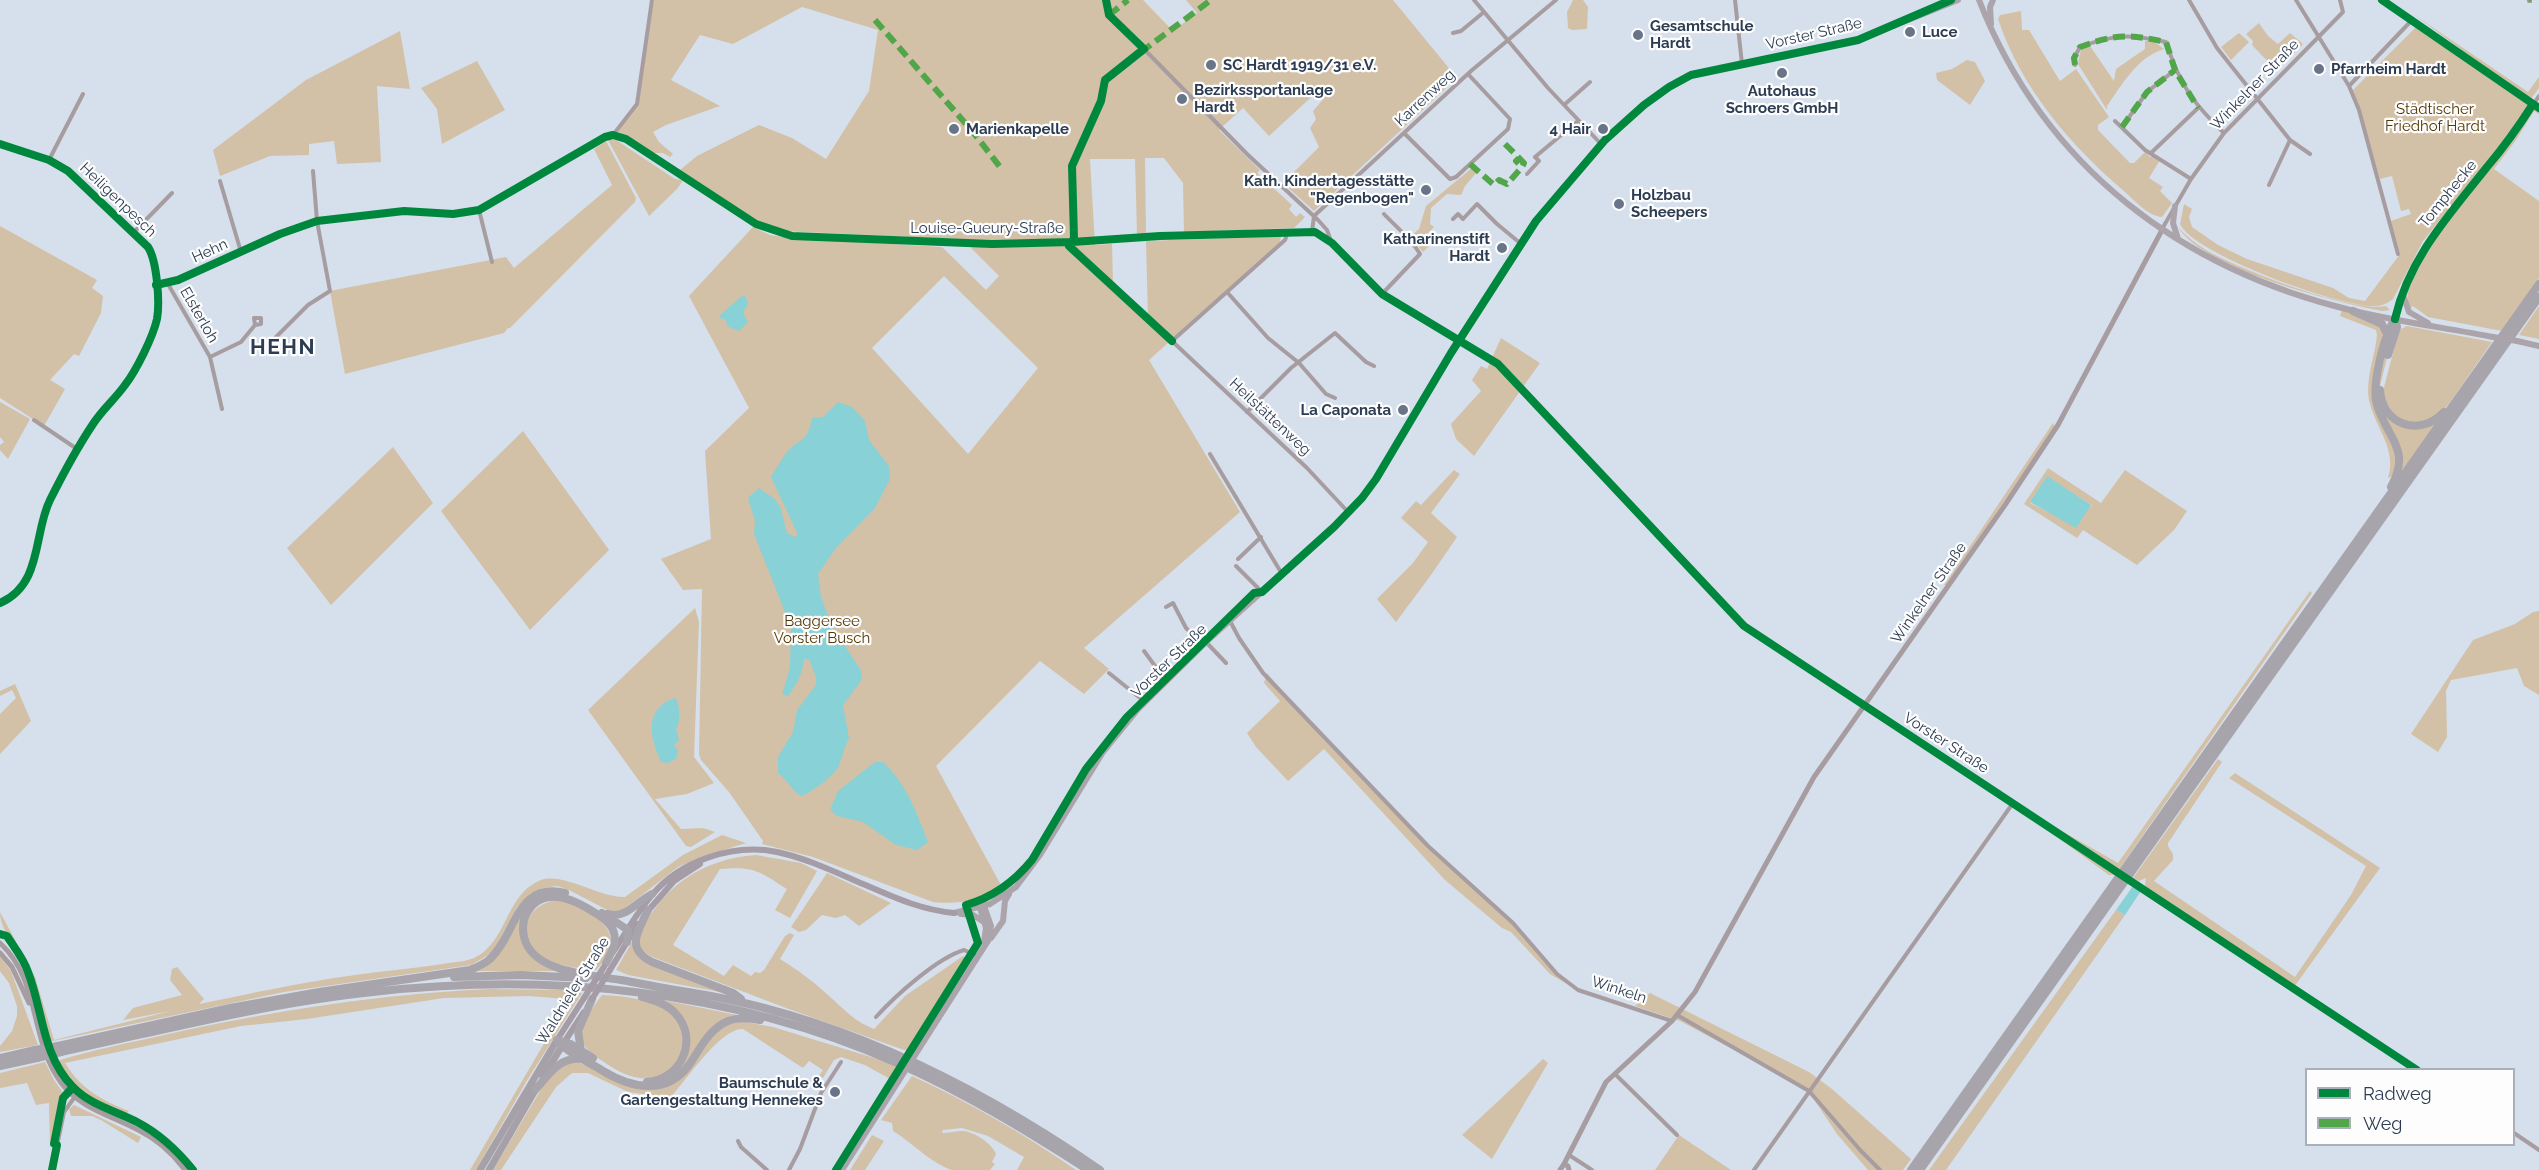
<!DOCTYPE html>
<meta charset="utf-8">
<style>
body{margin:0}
#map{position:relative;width:2539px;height:1170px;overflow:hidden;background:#d6dfec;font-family:Raleway,sans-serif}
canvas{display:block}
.legend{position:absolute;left:2305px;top:1068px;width:210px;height:78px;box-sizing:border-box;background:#fdfdfd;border:2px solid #a9b0b9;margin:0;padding:8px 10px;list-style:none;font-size:18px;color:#2c3c52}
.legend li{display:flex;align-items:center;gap:12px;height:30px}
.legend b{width:30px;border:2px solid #a9b0b9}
</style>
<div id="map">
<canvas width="2539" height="1170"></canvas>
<ul class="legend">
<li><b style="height:8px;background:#00873e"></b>Radweg</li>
<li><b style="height:8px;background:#51a649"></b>Weg</li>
</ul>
</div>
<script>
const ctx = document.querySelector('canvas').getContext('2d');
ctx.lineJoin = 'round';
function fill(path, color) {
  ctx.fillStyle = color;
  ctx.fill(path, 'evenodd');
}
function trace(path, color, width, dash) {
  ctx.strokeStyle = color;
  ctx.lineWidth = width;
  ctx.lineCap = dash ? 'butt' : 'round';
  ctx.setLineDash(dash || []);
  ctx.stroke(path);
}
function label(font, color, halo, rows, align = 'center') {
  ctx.font = font + ' Raleway,sans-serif';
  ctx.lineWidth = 4.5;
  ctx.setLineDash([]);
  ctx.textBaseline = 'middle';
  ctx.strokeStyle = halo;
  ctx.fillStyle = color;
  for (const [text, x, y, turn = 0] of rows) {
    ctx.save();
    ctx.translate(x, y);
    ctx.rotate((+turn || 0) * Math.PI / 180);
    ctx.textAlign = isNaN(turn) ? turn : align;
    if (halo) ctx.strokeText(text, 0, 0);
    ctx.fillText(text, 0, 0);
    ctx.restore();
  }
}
fill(new Path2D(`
 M654 0H1143L1173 31 1197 13 1186 0H1393L1457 78 1314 211 1283 183 1319 147 1310 128 1316 119 1313 111 1325 97 1319 90 1269 136 1243 108 1222 127 1219 130 1260 170 1257 173 1292 205 1289 209 1296 217 1300 213 1305 217 1294 228 1184 232 1183 183 1164 158H1145L1146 234H1137L1135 159H1090L1095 245 1112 244 1113 284 1148 317 1146 241 1281 236 1280 242 1149 360 1240 512 1084 648 1109 669 1084 694 1040 661 936 766 1002 887C978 900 961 905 933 902L813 857 762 844 763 841 729 792 701 760 699 754 702 589 683 590 661 559 711 539 705 451 749 408 689 296 753 227 770 235 791 238 942 247 986 290 999 276 971 248 978 240 782 231 758 222 680 170 697 156 759 125 792 138 826 159 869 91 878 30 802 7 733 44 700 35 671 80 720 106 666 125 653 132 659 142 673 154 670 157 663 153H651L617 131 637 106ZM944 276 1038 368 968 454 872 348Z
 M1573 0H1583L1588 7 1587 29 1572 30 1568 28 1567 12Z
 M2021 11 2022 30H2029L2060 81 2076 69 2109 117 2098 125V130L2130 163H2134L2145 152 2150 157 2154 156 2160 160 2149 178 2163 187 2160 191 2172 203 2162 217C2148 216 2135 201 2125 192 2070 145 2021 88 1998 19L2000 15Z
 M2413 14 2528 92 2539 77V88L2530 100Z
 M2259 23 2268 36 2278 44 2290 33 2303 44 2277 71 2252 45 2253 41 2246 34Z
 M2416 27 2528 103 2529 107 2487 165 2491 167 2533 109 2539 110V114L2534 111 2516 140 2494 169 2539 201V278L2502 331 2428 317 2413 306 2409 309C2398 270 2458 207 2481 179L2480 170 2423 241 2393 299C2388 303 2382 306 2376 306 2344 309 2193 254 2180 224L2184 204 2192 209 2189 217 2192 227 2218 245 2247 259 2333 288 2349 298 2365 301 2400 254 2391 221 2411 214 2409 209 2401 211 2392 176 2380 179 2353 90Z
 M400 31 410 89 377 86 381 162 337 164 334 141 309 144V155L270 156 220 176 213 150 306 80Z
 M2239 33 2249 42 2231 60 2221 47Z
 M2145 41H2153L2164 49C2137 57 2122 85 2107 106V110L2078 64 2081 49 2090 46 2114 81 2116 69 2145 49Z
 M1967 60 1975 62 1985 81 1970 105 1937 80 1936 73 1952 69Z
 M477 61 505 110 442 144 437 109 421 88Z
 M608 140H616L675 179 683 180 677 189 649 216Z
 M606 141 636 198 635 202 510 328H508L504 333 345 374 330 291 506 257 514 268 612 185 594 149Z
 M1472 168 1477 172 1465 186 1461 195 1447 194 1431 208 1430 224 1434 227 1423 238 1430 245 1423 252 1410 237 1419 229 1426 206Z
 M0 226 97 280 92 288 103 296 101 313 79 356 74 354 50 380 65 389 44 426 0 398Z
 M2178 227C2185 235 2196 244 2206 250 2238 269 2352 313 2386 306L2390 310 2382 311C2334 302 2203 269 2178 227Z
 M2539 306V339L2519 335 2537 309Z
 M2342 310 2379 324 2385 336 2372 394 2393 441 2397 462 2395 475 2388 478C2397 450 2377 430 2370 404 2364 382 2375 357 2377 335L2376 330 2340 316Z
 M2407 326 2492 342 2449 404 2437 416 2422 423 2402 422 2386 406 2383 391 2399 330Z
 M1501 338 1540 363 1474 456 1456 439 1451 424 1481 391 1472 380 1481 366 1487 369Z
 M2389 340 2391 341 2379 390 2399 424 2438 421 2399 475 2400 468 2381 411 2377 385Z
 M0 402 30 419 8 459 0 450V445L4 442 0 437Z
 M2053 423 2055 427 1947 585H1944Z
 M523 431 609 550 530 630 441 511Z
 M393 447 433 503 331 605 287 548Z
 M2048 468 2101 503 2125 470 2187 511 2174 530 2137 565 2083 530 2077 538 2024 504ZM2047 477 2091 505 2092 506 2052 514 2030 503Z
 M1454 470 1460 474 1431 513 1457 537 1431 575 1396 622 1377 599 1413 563 1428 542 1401 518 1416 501 1421 505Z
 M2310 591 2312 593 2115 875H2109L2014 806 2039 822 2041 819 2118 863Z
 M695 608 699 622 694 757 714 783 687 794 655 799 681 829 703 828 715 832 691 847 686 846 588 710Z
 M2539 611V695L2524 686 2517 668 2451 680 2446 691 2447 737 2438 752 2411 734 2473 640 2515 624 2533 612Z
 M1267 673 1324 740 1417 837 1513 925 1556 974 1579 991 1550 974 1511 932 1502 928 1445 880 1324 749 1288 781 1256 747 1247 733 1280 701 1264 683Z
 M15 684 31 721 0 754V714L16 698 12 690 0 696V691Z
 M2218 759 2222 762 2168 843V846L2173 854V860L2154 881 2295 977 2351 895 2366 866 2229 778 2235 773 2380 868 2294 987 2148 890 2145 885 2146 878 2139 881 2133 878Z
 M722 835 746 843 701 857 678 867 620 912H611L569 890 557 886 543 888 533 893 518 906 492 953 471 965 284 992 48 1042C41 1018 38 986 27 965 18 949 0 931 0 912L35 977 54 1040 171 1011 123 1020 133 1008 182 995 170 980 172 969 177 967 204 999 199 1004C249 994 298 983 348 976 380 971 411 969 443 964 453 962 465 962 474 958 508 942 505 894 541 880 563 872 600 898 625 897L683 855Z
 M756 855 801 863 817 871 790 918 775 910 787 889C759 871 754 866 720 869L673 945 724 976 733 965 751 976 755 972 760 973 764 970 785 936 790 933 794 935 780 959C798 970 814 982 829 996 844 1009 855 1022 874 1029L905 996 963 956 966 958 965 963 907 1051 786 1008 650 956 642 950 638 940C657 889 703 858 756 855Z
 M827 873 891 903 859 926 845 915 836 918 822 915 806 930 799 932 791 927Z
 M559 900C594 908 633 935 596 970 579 968 560 967 545 958 514 939 524 903 559 900Z
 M528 908 525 947 563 971H475C495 961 511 925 528 908Z
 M2116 910 2125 915 1946 1170H1929Z
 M633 940 639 955 731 994 628 975 616 970Z
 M0 957 11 971 38 1045 0 1052V1046L12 1031 17 1016V1006L9 983 0 971Z
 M490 989 566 990 582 993 526 1082 476 1170H470L563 1011 566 999 529 996 444 998 307 1019 241 1026 65 1063C81 1089 101 1100 129 1111L125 1115C97 1102 71 1091 57 1061 92 1050 128 1043 164 1035 271 1011 380 994 490 989Z
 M1650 993 1809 1072 1832 1089 1911 1159 1903 1170H1868L1837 1134 1807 1089 1680 1021 1635 1006Z
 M602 995C621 996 644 998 661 1007 710 1031 673 1108 610 1066 598 1058 586 1052 580 1038 584 1021 591 1009 602 995Z
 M658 999 742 1016 726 1019 676 1075 642 1083 679 1068 686 1024Z
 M740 1021 773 1027 897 1065 890 1079 865 1065 841 1057 834 1060 823 1078 819 1076 823 1070 809 1061 803 1068 743 1029C720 1028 686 1081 670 1098L628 1092 588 1073H572L556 1087 501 1170H493L543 1086 555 1071 572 1061C597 1066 615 1086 640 1089 697 1096 693 1031 740 1021Z
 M1543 1059 1548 1063 1492 1159 1462 1135Z
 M45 1062 54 1080 64 1094 54 1142 50 1146 49 1103 36 1105 27 1083 0 1088V1073Z
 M912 1076C969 1102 1024 1134 1076 1170H1017L1024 1157 988 1136 962 1128 943 1130 942 1133C949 1133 956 1131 963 1131 974 1132 992 1143 996 1154L992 1162 995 1164 990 1170C979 1170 963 1170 952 1170 932 1164 910 1141 893 1131L892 1123 881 1120Z
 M74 1105 141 1137 138 1143 101 1120 92 1116H71L69 1109Z
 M872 1135 884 1141 865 1170H850Z
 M1679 1135 1731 1170H1655Z`), '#d2c1a7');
fill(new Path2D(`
 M743 295C752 301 746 307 743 313L748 322 739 331 727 326 726 320 720 318 719 316Z
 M838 402 852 407 865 421 869 440 889 466 890 479 875 508 836 548 818 574 821 597 832 626 862 672 861 681 843 705 849 738C844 747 843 756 839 765 834 777 814 790 802 796 793 793 787 779 778 773V757L793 732 797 710 816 685V677L809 659H804C802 674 798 683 788 696L782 694 790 668 791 627 754 534 755 521 748 498 759 488 776 500 781 509 787 533 795 537 798 535 771 477C776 469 781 460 787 452 801 437 808 442 812 418L823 417Z
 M2047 476 2091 505 2076 528 2030 502Z
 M675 697C680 704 681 722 676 729L679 740 674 745 678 751 676 759 668 763 661 762C653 744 644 719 663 704 667 700 671 701 675 697Z
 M875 762H883C907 785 916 811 928 842L917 850 896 845 863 822 837 816 830 810 838 791Z
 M2133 886 2141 891 2125 915 2116 910Z`), '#88d1d6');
trace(new Path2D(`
 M1474 0 1548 88 1601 144
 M1735 0 1742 64
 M2189 0 2217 48 2290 140 2269 185
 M2296 0 2349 86 2359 110 2398 254
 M2382 0 2539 108
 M2529 1 2530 0
 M1453 33 1461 31 1484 12
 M1144 49 1247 154 1318 220 1327 230 1331 241
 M2075 65 2074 58 2080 47C2115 34 2129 34 2166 42 2180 85 2192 102 2224 133
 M2349 86 2412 20
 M1564 105 1590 82
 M2115 121 2145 150 2191 179
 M2122 127 2147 92 2175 70
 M1404 133 1450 179 1456 177 1508 129 1510 119 1468 74
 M613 135 637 104 652 0
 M2290 140 2310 154
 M2151 153 2198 108
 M49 160 83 94
 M1527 174 1539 161 1535 157 1578 121
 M220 181 241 252
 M479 210 492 262
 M1453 219 1458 214 1463 219 1477 204 1497 224 1520 243
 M2162 229 2191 179 2224 133 2343 12 2340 0
 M134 232 172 193
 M1288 232 1285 240 1172 341 1307 468 1349 513
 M1312 232 1314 216 1471 71 1556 0
 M168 284 210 357 222 409
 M1227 292 1268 338 1299 363 1326 394 1335 398
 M1382 294 1420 254C1411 238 1397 228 1384 214
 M2395 318C2409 257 2450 214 2488 167 2506 144 2523 120 2539 96
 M273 340 308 305 330 291 317 221 313 171
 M210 357 241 342 255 325 254 318H261V324L255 325
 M1247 412 1291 368 1335 333 1366 362 1374 366
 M34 420 77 449
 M1210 454 1282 574
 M1238 559 1261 537
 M1236 566 1262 592
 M1166 607 1173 603 1186 628 1203 645
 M1230 621 1239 638 1263 673 1428 846 1513 923 1557 974 1578 990 1672 1021
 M1206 642 1226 663
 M1144 651 1166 681
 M1109 673 1145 702
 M1864 705 2116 870
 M2134 882 2417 1070
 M1677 1015 1809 1091 1861 1151 1880 1170
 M876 1017C895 996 937 958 964 950L978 956
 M1615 1074 1677 1135
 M2514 1133 2539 1150
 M738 1141 741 1147 767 1170
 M1569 1155 1592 1170
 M52 1170 64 1112 74 1098
 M789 1170 800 1149 821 1093 841 1062
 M1754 1170 2013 803`), '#a79da0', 4);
trace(new Path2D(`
 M0 144 49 160 68 171 148 247C157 261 160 302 157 319 153 337 136 371 125 385 115 399 102 410 93 424 77 448 63 474 50 500 33 534 43 584 0 603
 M156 285 178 280 280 234 317 221 404 211 453 214 479 210 605 137 613 135 626 139 756 224 792 236 992 244 1072 242 1160 236 1315 232 1332 243 1382 294 1459 340
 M0 943C41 980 29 1041 62 1084 81 1109 113 1116 140 1131 158 1140 173 1154 185 1170
 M0 953 12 967 29 1003
 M1564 1164 1606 1082 1672 1021 1695 992 1814 777 2005 505 2058 425 2162 230
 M1560 1170 1564 1164 1568 1166 1569 1170`), '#a79da0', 5);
trace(new Path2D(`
 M1979 0C2045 168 2182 270 2354 311 2400 322 2447 328 2493 337
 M1991 24 1990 7 1993 0
 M2175 206 2173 223 2178 239
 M2403 295 2409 312 2428 323
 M2517 341 2539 346
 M980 908 986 928 984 942
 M954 913 990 904 1016 887 1040 855 1103 752 1138 709 1206 642 1334 527 1362 498 1376 479 1451 353 1536 221 1605 140 1644 105 1669 87 1691 75 1858 40 1958 0
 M961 914 973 915 984 922
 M991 938 1003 921 1005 901 1009 894
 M924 1041 988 941 991 926 984 906
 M842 1170 898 1082`), '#aca4ab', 6);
trace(new Path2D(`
 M646 913 674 881 700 864
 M613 952C626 933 637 912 652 895 680 861 733 843 777 852 806 858 835 872 863 884 893 897 921 910 954 913
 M610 970 638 924
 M557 1040 584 998
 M563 1044 584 1012`), '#a59ca5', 6);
trace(new Path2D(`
 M543 1077 562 1046
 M480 1170 557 1040
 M489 1170 537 1087`), '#a6a0a8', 7);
trace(new Path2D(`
 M2353 311 2382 324 2388 336
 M2388 355 2397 327 2395 319
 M2380 390C2382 425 2420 438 2444 412
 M2391 487C2412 449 2387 438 2377 405 2371 385 2384 336 2395 319
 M648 910C639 930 624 948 652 962L733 993 741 999
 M602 913 628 930 627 942
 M607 914C627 919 636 902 652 894
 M606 963C611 953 617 944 614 933 611 922 600 916 592 911 573 899 544 886 528 911 523 919 522 928 524 937 532 973 592 975 621 980 644 984 666 989 688 992 837 1015 977 1085 1100 1170
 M454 977 521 975 586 978
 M642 997C653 1000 667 1004 675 1013 700 1039 681 1080 647 1082
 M557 1040C568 1054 588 1061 603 1071 631 1088 666 1096 689 1065 700 1049 709 1029 728 1021 738 1017 749 1018 760 1020
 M557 1040 571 1044 593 1058
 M58 1046 230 1008 319 992 470 970C477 967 485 964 490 959 516 935 516 881 565 893
 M581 1051 578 1031 592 999
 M61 1052C164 1030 268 1003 373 992 550 972 731 990 895 1062 963 1092 1026 1130 1088 1170
 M0 1058 35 1050
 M0 1066 37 1058
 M535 1090C548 1076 558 1057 581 1059
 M1911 1170 2539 284
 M1920 1170 2539 297`), '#a7a4ab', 8);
trace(new Path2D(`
 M2493 337 2517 341
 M898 1082 924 1041`), '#aca4ab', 6);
trace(new Path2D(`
 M584 998 604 967
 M592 999 610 970`), '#a59ca5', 6);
trace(new Path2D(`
 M35 1050 58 1046
 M37 1058 61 1052`), '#a7a4ab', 8);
trace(new Path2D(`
 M2529 1 2530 0
 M1109 15 1128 0
 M875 20 973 132 1000 167
 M1141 52 1211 0
 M2075 65 2074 58 2080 47C2115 34 2129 34 2166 42L2175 70 2198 108
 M2122 127 2147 92 2175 70
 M1505 144 1524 163 1522 167 1516 161 1519 158
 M1470 164 1494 185 1499 180 1507 184 1522 167`), '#51a649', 6, [12, 6]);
trace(new Path2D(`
 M1106 0 1109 15 1144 49 1105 80 1101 101 1072 166 1074 238 1069 246 1172 341
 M2382 0 2539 108
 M0 144 49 160 68 171 148 247C157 261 160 302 157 319 153 337 136 371 125 385 115 399 102 410 93 424 77 448 63 474 50 500 33 534 43 584 0 603
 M156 285 178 280 280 234 317 221 404 211 453 214 479 210 605 137 613 135 626 139 756 224 792 236 992 244 1072 242 1160 236 1315 232 1332 243 1382 294 1498 364 1744 626 2417 1070
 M2395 319C2409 258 2449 215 2487 167 2504 147 2519 126 2533 104
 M0 934 7 936C14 947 24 959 28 972 43 1010 42 1056 73 1087 90 1105 116 1111 137 1122 160 1134 177 1150 193 1170
 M52 1170 57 1145 54 1144 63 1098 73 1087
 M836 1170 978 943 966 905C994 897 1014 882 1032 860L1086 769 1127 717 1254 593 1262 592 1334 527 1362 498 1376 479 1451 353 1536 221 1605 140 1644 105 1669 87 1691 75 1858 40 1951 0`), '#00873e', 8);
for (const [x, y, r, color] of [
 [1910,32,6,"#687588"],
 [1638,35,6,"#687588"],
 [1211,65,6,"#687588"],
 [2319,69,6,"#687588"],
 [1782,73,6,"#687588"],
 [1182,99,6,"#687588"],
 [954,129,6,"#687588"],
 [1603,129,6,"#687588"],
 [1426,190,6,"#687588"],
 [1619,204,6,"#687588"],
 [1502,248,6,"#687588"],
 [1403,410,6,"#687588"],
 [835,1092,6,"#687588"]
]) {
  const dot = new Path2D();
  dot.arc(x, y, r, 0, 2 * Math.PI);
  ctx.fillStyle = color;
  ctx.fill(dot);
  trace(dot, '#fdfdfd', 2);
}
label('bold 15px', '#2c3c52', '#fdfdfd', [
 ["Gesamtschule",1650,26],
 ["Hardt",1650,43],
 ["Luce",1922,32],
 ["SC Hardt 1919/31 e.V.",1223,65],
 ["Pfarrheim Hardt",2331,69],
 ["Bezirkssportanlage",1194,90],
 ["Hardt",1194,107],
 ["Autohaus",1782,91,"center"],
 ["Schroers GmbH",1782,108,"center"],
 ["Marienkapelle",966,129],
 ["4 Hair",1591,129,"right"],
 ["Kath. Kindertagesstätte",1414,181,"right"],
 ["\"Regenbogen\"",1414,198,"right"],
 ["Holzbau",1631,195],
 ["Scheepers",1631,212],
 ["Katharinenstift",1490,239,"right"],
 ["Hardt",1490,256,"right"],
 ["La Caponata",1391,410,"right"],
 ["Baumschule &",823,1083,"right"],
 ["Gartengestaltung Hennekes",823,1100,"right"]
], 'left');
label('15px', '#2c3c52', '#fdfdfd', [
 ["Vorster Straße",1814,34,-13],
 ["Winkelner Straße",2255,85,-46],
 ["Karrenweg",1425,98,-43],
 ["Tomphecke",2448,194,-51],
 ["Heiligenpesch",118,200,44],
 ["Louise-Gueury-Straße",987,228],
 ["Hehn",210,251,-24],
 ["Elsterloh",199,315,60],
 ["Heilstättenweg",1270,417,43],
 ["Winkelner Straße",1929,593,-55],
 ["Vorster Straße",1169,661,-44],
 ["Vorster Straße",1946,743,33],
 ["Winkeln",1619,990,18],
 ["Waldnieler Straße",573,991,-58]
]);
label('15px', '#543803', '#fdfdfd', [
 ["Städtischer",2435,109],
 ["Friedhof Hardt",2435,126],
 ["Baggersee",822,621],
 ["Vorster Busch",822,638]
]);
ctx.letterSpacing = '1.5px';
label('bold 21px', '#2c3c52', '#fdfdfd', [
 ["HEHN",283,348]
]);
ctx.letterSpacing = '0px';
</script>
